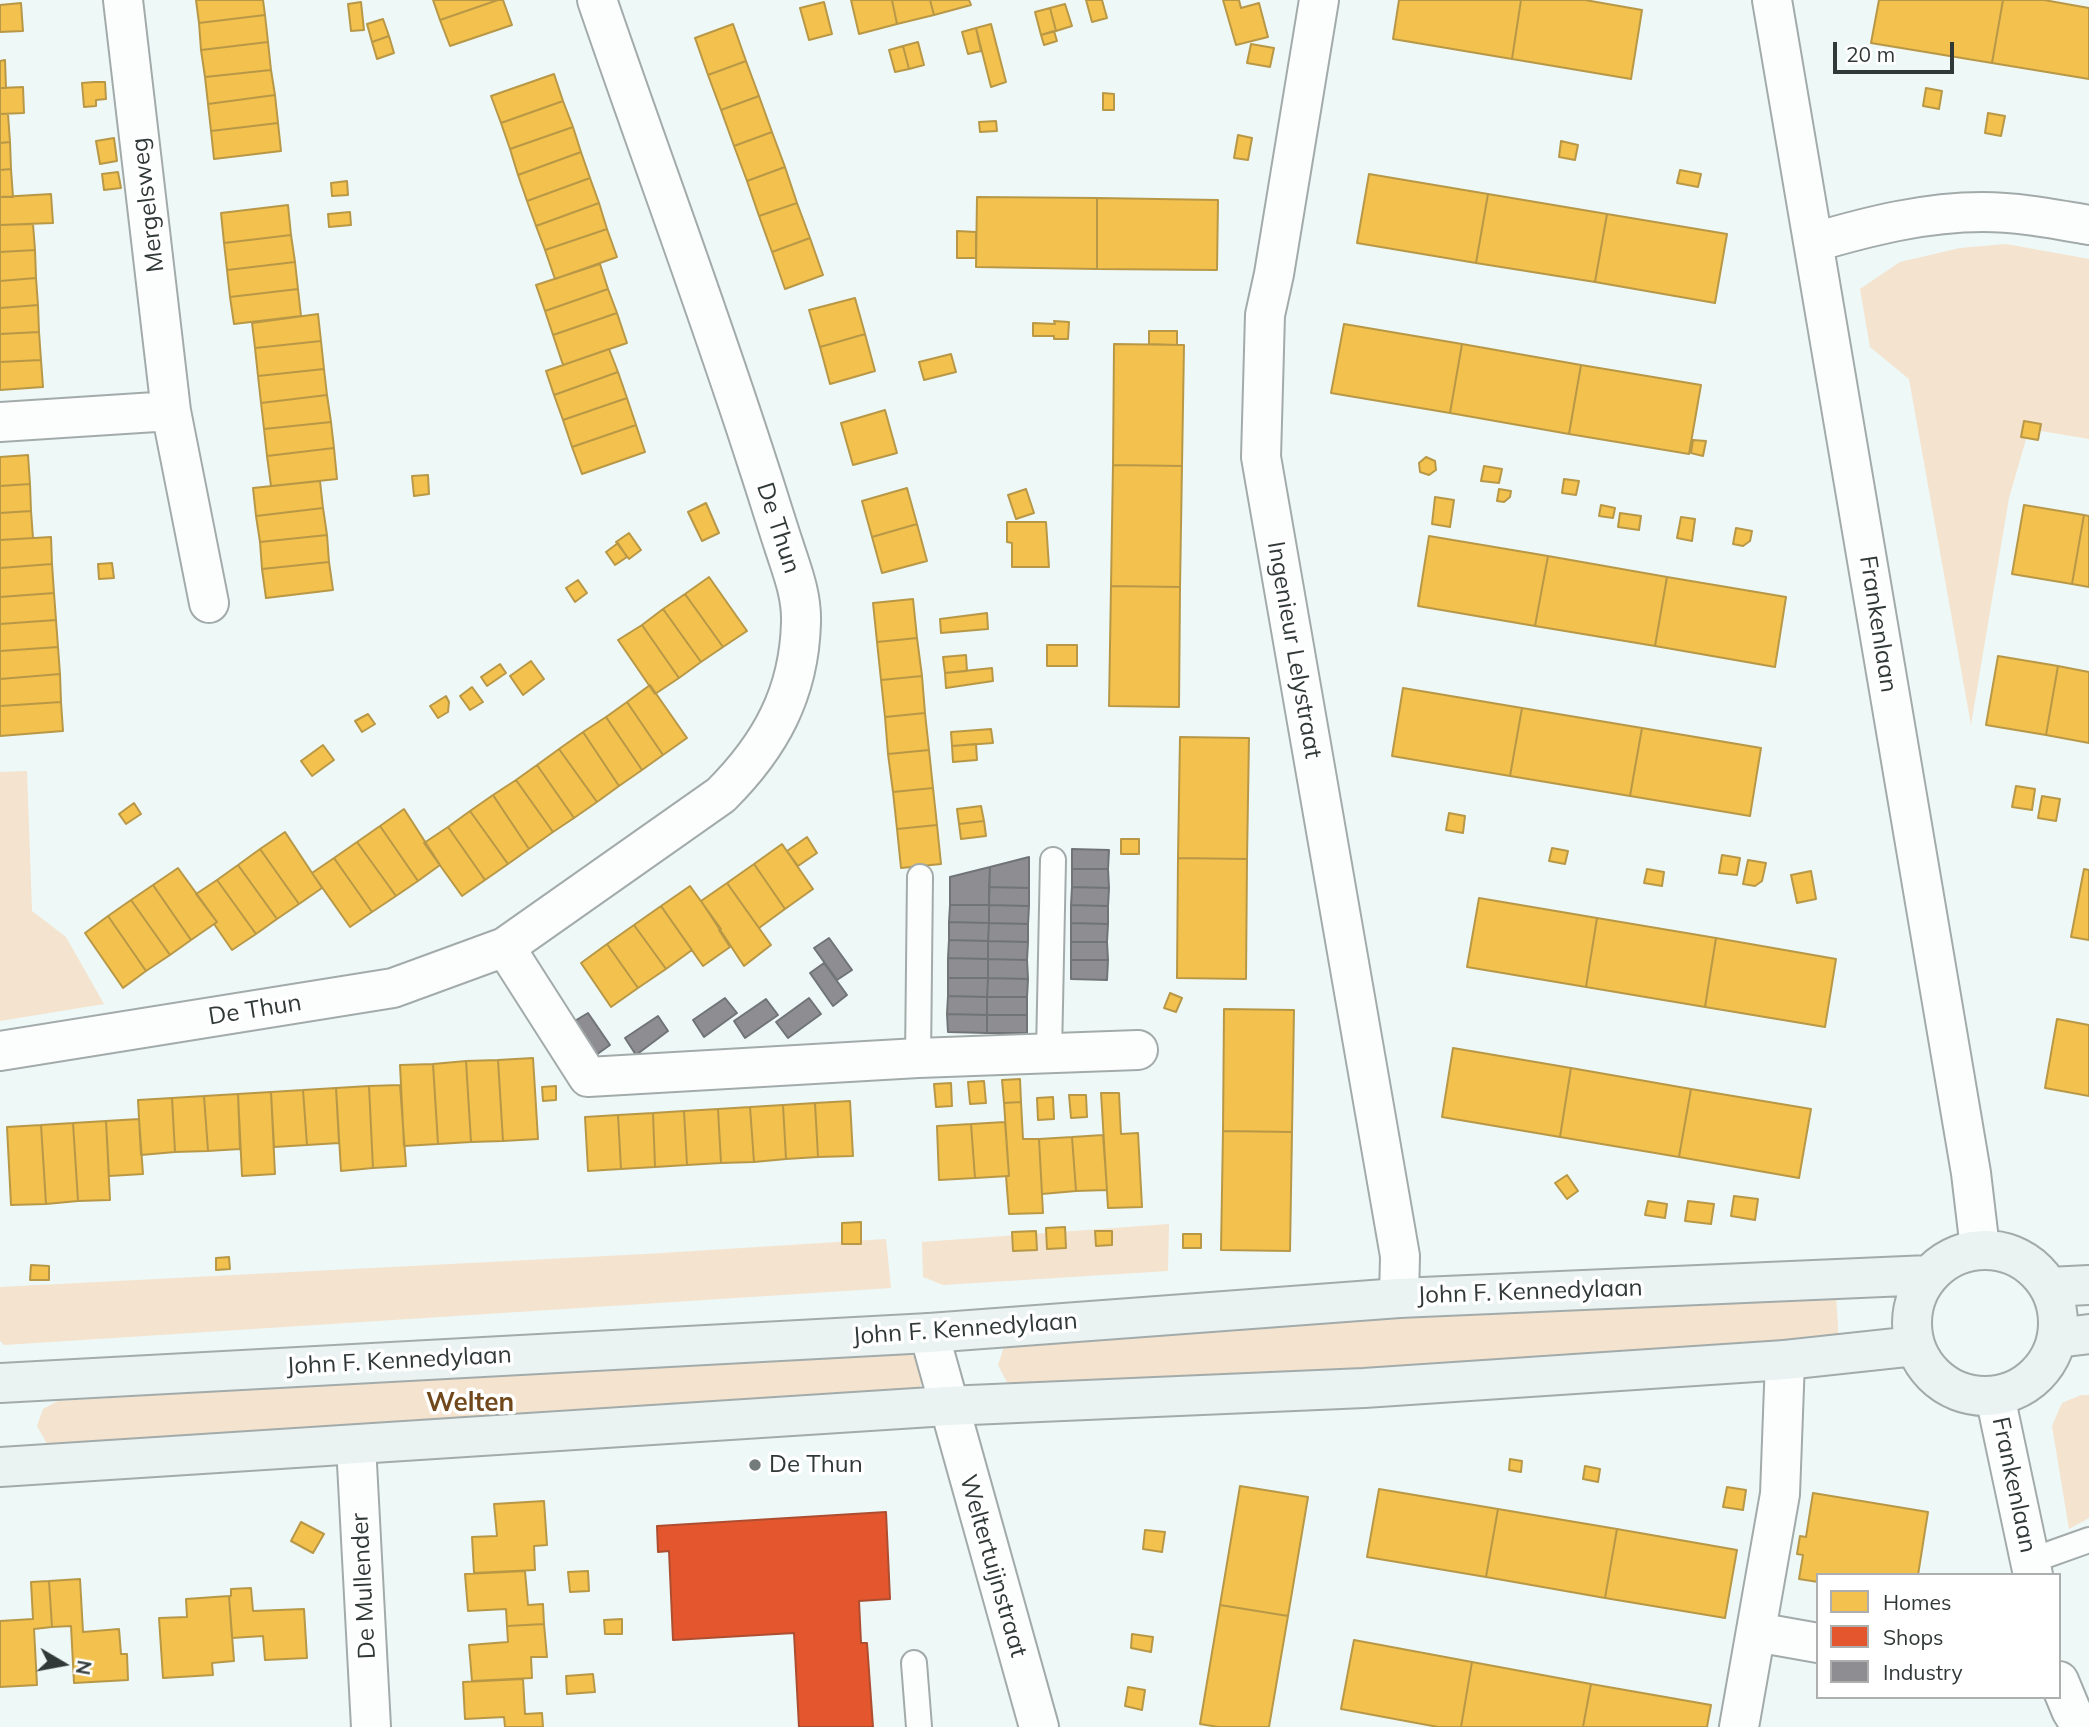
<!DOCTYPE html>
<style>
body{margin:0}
#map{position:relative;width:2089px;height:1727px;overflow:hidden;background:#edf8f7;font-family:Mulish,sans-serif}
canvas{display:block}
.legend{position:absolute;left:1816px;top:1573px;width:245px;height:126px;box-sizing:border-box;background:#fff;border:2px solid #adafaf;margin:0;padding:9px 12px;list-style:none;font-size:21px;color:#313838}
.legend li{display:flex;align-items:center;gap:14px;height:35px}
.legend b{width:35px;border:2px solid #adafaf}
.north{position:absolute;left:28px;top:1629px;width:70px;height:70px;-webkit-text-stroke:5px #fff;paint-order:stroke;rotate:100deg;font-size:19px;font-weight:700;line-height:28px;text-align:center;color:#313838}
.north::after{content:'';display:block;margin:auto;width:24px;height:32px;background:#313838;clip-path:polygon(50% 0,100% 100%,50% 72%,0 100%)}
.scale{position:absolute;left:1833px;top:42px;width:121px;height:32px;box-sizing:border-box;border:4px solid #313838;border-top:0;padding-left:9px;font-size:21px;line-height:24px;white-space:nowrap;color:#313838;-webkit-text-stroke:5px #fff;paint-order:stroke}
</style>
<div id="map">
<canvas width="2089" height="1727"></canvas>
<ul class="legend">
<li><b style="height:19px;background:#f2c14e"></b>Homes</li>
<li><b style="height:19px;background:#e4572e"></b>Shops</li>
<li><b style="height:19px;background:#8d8d92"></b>Industry</li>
</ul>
<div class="north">N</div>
<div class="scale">20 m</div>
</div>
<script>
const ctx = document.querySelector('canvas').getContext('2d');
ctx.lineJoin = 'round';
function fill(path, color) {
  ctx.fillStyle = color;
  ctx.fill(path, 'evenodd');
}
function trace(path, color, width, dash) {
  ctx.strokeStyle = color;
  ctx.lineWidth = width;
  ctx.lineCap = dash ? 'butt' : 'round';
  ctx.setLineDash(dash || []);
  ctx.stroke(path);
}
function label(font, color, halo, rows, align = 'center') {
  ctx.font = font + ' Mulish,sans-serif';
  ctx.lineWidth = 7;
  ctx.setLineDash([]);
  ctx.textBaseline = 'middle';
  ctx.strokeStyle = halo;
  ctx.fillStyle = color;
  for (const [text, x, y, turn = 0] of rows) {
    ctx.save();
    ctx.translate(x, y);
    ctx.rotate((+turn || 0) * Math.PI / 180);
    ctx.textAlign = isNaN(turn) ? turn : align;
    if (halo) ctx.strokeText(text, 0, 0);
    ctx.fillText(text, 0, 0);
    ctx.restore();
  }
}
fill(new Path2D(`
 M2006 244 2089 259V439L2029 429 2009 498 1971 725 1909 379 1870 347 1860 289 1900 262 1960 248Z
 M27 771 32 911 66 937 104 1004 0 1021V772Z
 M1169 1224 1168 1271 943 1285 923 1277 922 1242Z
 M886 1239 891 1288 4 1345 0 1341V1287L646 1254Z
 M1836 1294 1839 1344 1023 1391 1008 1384 998 1365 1004 1347 1018 1338Z
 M904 1351 921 1360C927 1377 924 1386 909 1397L62 1448 47 1444 37 1426 43 1409 58 1401Z
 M2081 1395H2089V1518L2069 1529 2052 1426 2062 1403Z`), '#f4e3ce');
const homes = new Path2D(`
 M196 0H263L265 15 199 23Z
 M433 0H498L440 20Z
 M498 0H503L512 25 450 46 440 20Z
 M851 0H892L897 24 859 34Z
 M892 0H930L934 15 897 24Z
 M930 0H969L971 5 934 15Z
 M1086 0H1102L1107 18 1092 22Z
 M1223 0H1239L1241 8 1259 3 1268 37 1236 45Z
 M1399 0H1521L1512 59 1393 39Z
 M1521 0H1585L1642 10 1631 79 1512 59Z
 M1879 0H2003L1992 63 1871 43Z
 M2003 0H2044L2089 8V79L1992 63Z
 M361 2 364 30 351 31 348 4Z
 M824 2 832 34 809 40 800 8Z
 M21 3 23 31 0 32V5Z
 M1065 4 1072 26 1056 31 1050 8Z
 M1050 8 1056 31 1041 35 1035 12Z
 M265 15 268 42 201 50 199 23Z
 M383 19 389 36 372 42 367 24Z
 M733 24 746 61 708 75 695 38Z
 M991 24 1006 82 991 87 976 28Z
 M976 28 981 51 968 54 962 32Z
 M1054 31 1057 41 1044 45 1041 35Z
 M389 36 394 53 377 59 372 42Z
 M268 42 271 70 205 77 201 50Z
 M918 42 924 65 909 69 903 46Z
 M1251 44 1274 48 1270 67 1247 63Z
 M903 46 909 69 895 72 889 50Z
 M5 60 6 88H0V61Z
 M746 61 759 96 721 110 708 75Z
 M271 70 275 95 208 104 205 77Z
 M554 74 563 101 501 123 491 96Z
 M94 82H105L106 99 96 100V106L84 107 82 83Z
 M23 87 24 113 0 114V88Z
 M1926 88 1942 91 1939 109 1923 106Z
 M1103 93 1114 94V110H1103Z
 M275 95 278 123 211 131 208 104Z
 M759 96 772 132 734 146 721 110Z
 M563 101 573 127 510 149 501 123Z
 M1988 113 2005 116 2001 136 1985 133Z
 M0 114H8L10 142 0 143Z
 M996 121 997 131 980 132 979 122Z
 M278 123 281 151 214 159 211 131Z
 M573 127 581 152 518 175 510 149Z
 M772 132 785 167 747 181 734 146Z
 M1238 135 1252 138 1248 160 1234 158Z
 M114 138 117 161 100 164 96 141Z
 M1561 141 1578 145 1575 160 1559 157Z
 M10 142 11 169 0 170V143Z
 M581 152 590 178 527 201 518 175Z
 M785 167 797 203 759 216 747 181Z
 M11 169 13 197H0V170Z
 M1680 170 1701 174 1698 187 1677 183Z
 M118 172 121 188 104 190 102 174Z
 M1369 174 1488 194 1476 263 1357 243Z
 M590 178 599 203 536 226 527 201Z
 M347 181 348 195 332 196 331 183Z
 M51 194 53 223 0 225V197Z
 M1488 194 1607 214 1595 282 1476 263Z
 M977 197 1097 198V269L976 267Z
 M1097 198 1218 200 1217 270 1097 269Z
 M599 203 607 229 545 250 536 226Z
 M797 203 810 238 772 252 759 216Z
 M288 205 291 235 224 243 221 213Z
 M350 212 351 225 329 227 328 214Z
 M1607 214 1727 234 1715 303 1595 282Z
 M33 224 35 250 0 252V225Z
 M607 229 617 257 555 279 545 250Z
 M957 231 976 232V258H957Z
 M291 235 295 262 227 270 224 243Z
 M810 238 823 275 785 289 772 252Z
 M35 250 36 278 0 281V252Z
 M295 262 298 289 230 297 227 270Z
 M600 264 608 289 545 311 536 285Z
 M36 278 38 305 0 308V281Z
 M298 289 301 316 234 324 230 297Z
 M608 289 617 313 553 335 545 311Z
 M855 298 865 334 820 347 809 310Z
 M38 305 39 332 0 334V308Z
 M617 313 627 343 563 365 553 335Z
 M318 314 321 341 255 348 252 323Z
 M1054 321 1069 322 1068 339H1054V336H1033V323L1055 324Z
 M1344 324 1462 344 1450 413 1331 393Z
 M1149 331H1177V345L1149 344Z
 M39 332 41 360 0 362V334Z
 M865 334 875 371 830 384 820 347Z
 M321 341 324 369 258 376 255 348Z
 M1114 344 1184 345 1182 466 1113 465Z
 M1462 344 1581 365 1569 434 1450 413Z
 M609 349 618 372 554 395 546 371Z
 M951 354 956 372 924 380 919 362Z
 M41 360 43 387 0 390V362Z
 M1581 365 1701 385 1689 454 1569 434Z
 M324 369 327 395 261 403 258 376Z
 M618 372 627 398 563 420 554 395Z
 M327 395 331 422 264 429 261 403Z
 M627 398 636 425 572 447 563 420Z
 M885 410 897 453 853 465 841 423Z
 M2024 421 2041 424 2038 440 2021 437Z
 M331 422 334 448 267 456 264 429Z
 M636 425 645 452 582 474 572 447Z
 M1693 440 1706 441 1703 456 1691 453Z
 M334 448 337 479 271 486 267 456Z
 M28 455 30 484 0 486V457Z
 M1426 457 1435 461 1436 470 1429 475 1420 472 1419 463Z
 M1113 465 1182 466 1180 587 1111 586Z
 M1484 466 1502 469 1499 483 1481 481Z
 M428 475 429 494 414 496 412 476Z
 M1564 479 1579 481 1576 495 1562 493Z
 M320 481 323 508 256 516 253 488Z
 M30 484 31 511 0 513V486Z
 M907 488 917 524 872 537 862 501Z
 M1026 489 1034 513 1016 519 1008 495Z
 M1499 489 1511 491 1510 497 1504 502 1497 501Z
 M1435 497 1454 500 1450 527 1432 524Z
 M706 503 719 533 702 541 688 512Z
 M1601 505 1615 508 1613 518 1599 516Z
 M2024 505 2084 515 2072 584 2012 574Z
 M323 508 327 535 260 542 256 516Z
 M31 511 33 538 0 540V513Z
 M1620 513 1641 516 1639 530 1618 527Z
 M2084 515 2089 516V587L2072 584Z
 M1681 517 1695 519 1692 541 1677 538Z
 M1007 522H1046L1049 567H1012V543L1007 542Z
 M917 524 927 561 882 573 872 537Z
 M1736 528 1752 531 1750 541 1743 546 1733 544Z
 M629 533 641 550 629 559 616 542Z
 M327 535 329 562 262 569 260 542Z
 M1429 536 1548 556 1535 626 1418 606Z
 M51 537 52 564 0 568V540Z
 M618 543 627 557 615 565 606 552Z
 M1548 556 1667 577 1655 646 1535 626Z
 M329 562 333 590 266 598 262 569Z
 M112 563 114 578 99 579 98 564Z
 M52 564 54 593 0 597V568Z
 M709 577 747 631 723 647 685 594Z
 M1667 577 1786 597 1775 667 1655 646Z
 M578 580 587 593 575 602 566 588Z
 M1111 586 1180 587 1179 707 1109 706Z
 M54 593 56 620 0 624V597Z
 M685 594 723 647 701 662 663 609Z
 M913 599 917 638 877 642 873 603Z
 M663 609 701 662 679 678 642 625Z
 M987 613 988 629 941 633 940 619Z
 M56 620 58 647 0 651V624Z
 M642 625 679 678 655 694 618 640Z
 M917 638 922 676 881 680 877 642Z
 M1047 645H1077V666H1047Z
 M58 647 60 674 0 679V651Z
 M966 655 967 671 945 673 943 657Z
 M1998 656 2058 666 2046 735 1986 725Z
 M531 661 544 679 523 695 510 676Z
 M500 664 506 673 487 686 481 677Z
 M2058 666 2089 672V743L2046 735Z
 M992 668 993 681 946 688 945 673Z
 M60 674 61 702 0 706V679Z
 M922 676 925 713 885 717 881 680Z
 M650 685 687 738 663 755 627 702Z
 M472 687 483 702 470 710 460 696Z
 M1403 688 1522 708 1510 776 1392 756Z
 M446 696 449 702 448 712 438 718 430 706Z
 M61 702 63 731 0 736V706Z
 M627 702 663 755 642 770 606 717Z
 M1522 708 1642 728 1630 796 1510 776Z
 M925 713 929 750 888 754 885 717Z
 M368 714 375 724 362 732 355 721Z
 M606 717 642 770 619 786 583 732Z
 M1642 728 1761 748 1750 816 1630 796Z
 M991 729 993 743 952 746 951 732Z
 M583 732 619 786 597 802 559 749Z
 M1180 737 1249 738 1247 859 1178 858Z
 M976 744 977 760 953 762 952 746Z
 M323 745 334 760 312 776 301 761Z
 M559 749 597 802 574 818 537 765Z
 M929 750 933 788 893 792 888 754Z
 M537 765 574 818 553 832 516 780Z
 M516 780 553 832 529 849 493 795Z
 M2016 786 2035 789 2032 810 2012 807Z
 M933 788 937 825 897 829 893 792Z
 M493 795 529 849 508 864 470 811Z
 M2042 796 2060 799 2056 821 2038 818Z
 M134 803 141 814 126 824 119 814Z
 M981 806 984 821 959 824 957 809Z
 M404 809 440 865 418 881 380 826Z
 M470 811 508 864 485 880 448 827Z
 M1449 813 1465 816 1463 833 1446 830Z
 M984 821 986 836 961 839 959 824Z
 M937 825 941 864 901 868 897 829Z
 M380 826 418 881 396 896 357 842Z
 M448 827 485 880 462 896 424 843Z
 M285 832 322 888 299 904 260 849Z
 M807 837 817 853 798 866 787 851Z
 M1121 839H1139V854H1121Z
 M357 842 396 896 372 912 334 858Z
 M782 844 813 889 785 909 754 864Z
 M1552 848 1568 851 1565 864 1549 861Z
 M260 849 299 904 277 919 238 865Z
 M1722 855 1740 858 1737 875 1719 873Z
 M334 858 372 912 350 927 312 873Z
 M1178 858 1247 859 1246 979 1177 978Z
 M1748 860 1766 863 1762 881 1755 886 1743 884Z
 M754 864 785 909 759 928 727 883Z
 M238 865 277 919 256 934 217 880Z
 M178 868 217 922 191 940 153 885Z
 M1647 869 1664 872 1662 886 1644 883Z
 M2084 869 2089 870V940L2071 937Z
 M1811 871 1816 899 1797 903 1791 875Z
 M217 880 256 934 232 950 214 924 217 922 196 894Z
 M727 883 771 945 744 966 701 901Z
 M153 885 191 940 170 955 131 900Z
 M690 886 721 929 719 930 730 947 703 966 661 906Z
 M1479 898 1597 918 1586 987 1467 967Z
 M131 900 170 955 146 971 108 916Z
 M661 906 692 950 666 969 634 925Z
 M108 916 146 971 123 988 85 933Z
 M1597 918 1716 938 1705 1007 1586 987Z
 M634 925 666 969 638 988 607 944Z
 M1716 938 1836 959 1825 1027 1705 1007Z
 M607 944 638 988 611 1007 581 963Z
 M1170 993 1182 998 1176 1012 1164 1008Z
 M1224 1009 1294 1010 1292 1132 1223 1131Z
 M2057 1019 2089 1025V1096L2045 1088Z
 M1453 1048 1571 1068 1560 1137 1442 1117Z
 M533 1058 538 1139 503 1141 498 1060Z
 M498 1060 503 1141 471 1142 466 1061Z
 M466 1061 471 1142 438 1144 433 1064Z
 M433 1064 438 1144 404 1146 400 1065Z
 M1571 1068 1691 1089 1679 1157 1560 1137Z
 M1020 1079 1021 1102 1004 1103 1002 1080Z
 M984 1081 986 1103 970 1104 968 1082Z
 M951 1083 952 1106 936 1107 934 1084Z
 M400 1085 406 1166 373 1168 369 1086Z
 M369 1086 373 1168 341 1171 336 1088Z
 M556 1086V1100L543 1101 542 1087Z
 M336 1088 339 1143 307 1145 303 1090Z
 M1691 1089 1811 1109 1799 1178 1679 1157Z
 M303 1090 307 1145 274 1147 271 1092Z
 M271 1092 275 1174 242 1176 238 1094Z
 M1101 1093H1119L1121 1134 1138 1133 1142 1207 1108 1208Z
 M238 1094 240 1149 208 1151 204 1096Z
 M1069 1095H1086L1087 1117 1071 1118Z
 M204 1096 208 1151 175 1152 172 1098Z
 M1053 1097 1054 1119 1038 1120 1037 1098Z
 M172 1098 175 1152 141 1155 138 1100Z
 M850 1101 853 1156 818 1157 815 1103Z
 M1021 1102 1023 1139H1039L1043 1213 1009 1214 1006 1176H1009L1004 1103Z
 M815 1103 818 1157 786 1159 783 1105Z
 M783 1105 786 1159 754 1162 750 1107Z
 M750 1107 754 1162 721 1163 718 1109Z
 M718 1109 721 1163 687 1165 684 1111Z
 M684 1111 687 1165 655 1167 653 1113Z
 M653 1113 655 1167 621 1169 618 1115Z
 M618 1115 621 1169 588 1171 585 1117Z
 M139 1119 143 1174 109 1176 106 1121Z
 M106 1121 110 1200 78 1201 73 1123Z
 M1005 1122 1009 1176 975 1178 971 1124Z
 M73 1123 78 1201 46 1204 41 1125Z
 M971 1124 975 1178 939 1180 937 1126Z
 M41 1125 46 1204 11 1205 7 1127Z
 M1223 1131 1292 1132 1290 1251 1221 1250Z
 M1103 1135 1107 1190 1076 1191 1072 1137Z
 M1072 1137 1076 1191 1042 1194 1039 1139Z
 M1567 1175 1578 1191 1567 1199 1555 1183Z
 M1734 1196 1758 1199 1755 1220 1731 1216Z
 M1648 1201 1667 1204 1665 1218 1645 1215Z
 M1688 1201 1714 1204 1711 1224 1685 1221Z
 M861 1222V1244H842V1223Z
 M1065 1227 1066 1248 1047 1249 1046 1228Z
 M1036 1231 1037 1250 1013 1251 1012 1232Z
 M1095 1231H1112V1245L1096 1246Z
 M1183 1234H1201V1248H1183Z
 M229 1257 230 1269 216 1270V1258Z
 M31 1265 49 1266V1280H30Z
 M1510 1459 1522 1461 1521 1472 1509 1470Z
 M1585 1466 1600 1469 1598 1482 1583 1479Z
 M1240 1486 1308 1497 1288 1616 1220 1605Z
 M1727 1487 1746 1490 1743 1510 1723 1507Z
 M1379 1489 1498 1509 1486 1577 1367 1557Z
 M1813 1493 1928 1512 1918 1575H1818V1582L1799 1579 1803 1555 1797 1554 1800 1536 1806 1537Z
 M544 1501 547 1545 534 1546 535 1570 474 1573 472 1537 497 1536 494 1504Z
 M1498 1509 1617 1529 1605 1598 1486 1577Z
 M301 1522 324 1534 313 1553 291 1541Z
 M1617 1529 1737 1550 1725 1618 1605 1598Z
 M1145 1530 1165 1532 1162 1552 1143 1549Z
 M525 1571 528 1605 543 1604 544 1624 507 1626 506 1609 468 1611 465 1574Z
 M588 1571 589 1591 570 1592 568 1572Z
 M80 1579 83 1632 119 1629 121 1654H127L128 1680 74 1683 71 1626 52 1627 49 1581Z
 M49 1581 52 1627 34 1629 37 1685 0 1687V1621L33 1619 31 1582Z
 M251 1588 253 1611 304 1609 307 1658 265 1660 263 1636 232 1638 229 1596H231V1589Z
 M229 1596 234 1661 212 1663 213 1675 163 1678 159 1618 187 1617 186 1599Z
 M1220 1605 1288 1616 1269 1727H1218L1200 1724Z
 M622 1619V1634H605L604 1620Z
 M544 1624 547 1657H531L532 1678 472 1681 469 1645 508 1642 507 1626Z
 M1132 1634 1153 1637 1151 1652 1131 1648Z
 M1354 1640 1472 1662 1461 1727H1438L1341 1709Z
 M1472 1662 1591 1684 1583 1727H1461Z
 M593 1674 595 1692 567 1694 566 1676Z
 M523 1679 525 1714 542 1713 543 1727H505L504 1717 465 1719 463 1682Z
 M1591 1684 1711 1705 1707 1727H1583Z
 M1128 1687 1145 1690 1142 1710 1125 1706Z`);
fill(homes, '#f2c14e');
trace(homes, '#b89847', 2);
const shops = new Path2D(`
 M886 1512 890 1599 859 1601 861 1643H867L873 1727H799L794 1633 673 1640 669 1551 658 1552 657 1526Z`);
fill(shops, '#e4572e');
trace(shops, '#ae4e31', 2);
const industry = new Path2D(`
 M1072 849 1109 850 1108 869H1072Z
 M1029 857V888L989 887 990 867Z
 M990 867 989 905H950V877Z
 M1072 869H1108L1109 888 1072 887Z
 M989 887 1029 888V906L989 905Z
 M1072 887 1109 888 1108 906 1071 905Z
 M950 905H989V923L949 922Z
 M989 905 1029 906 1028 924 989 923Z
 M1071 905 1108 906V924L1071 923Z
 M949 922 989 923 988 941 949 940Z
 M989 923 1028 924V942L988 941Z
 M1071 923 1108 924 1107 942H1071Z
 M829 938 852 970 837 980 814 948Z
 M949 940 988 941V959L948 958Z
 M988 941 1028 942 1027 960 988 959Z
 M1071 942H1107L1108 960H1071Z
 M948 958 988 959V978H948Z
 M988 959 1027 960 1028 979 988 978Z
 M1071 960H1108L1107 980 1071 979Z
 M824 963 847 995 833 1006 810 973Z
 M948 978H988L987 997 948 996Z
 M988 978 1028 979 1027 997H987Z
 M948 996 987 997V1015L947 1014Z
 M987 997H1027V1015H987Z
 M725 998 737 1013 704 1037 693 1020Z
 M809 998 821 1014 788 1038 776 1022Z
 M766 999 778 1015 745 1038 734 1021Z
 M588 1013 610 1045 596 1055 573 1022Z
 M947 1014 987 1015V1033L948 1032Z
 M987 1015H1027V1033H987Z
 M658 1016 668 1031 636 1055 625 1038Z`);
fill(industry, '#8d8d92');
trace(industry, '#717477', 2);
const lane = new Path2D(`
 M1049 1053 1053 860
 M918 1058 920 877
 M2030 1561 2089 1540
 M914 1663 919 1727`);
const street = new Path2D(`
 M123 0 171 411 209 603
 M1319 0 1274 274 1265 315 1261 457 1400 1256 1399 1298
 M1772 0 1971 1173 1980 1249
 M1815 242C1870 226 1925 212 1983 212 2018 212 2054 219 2089 225
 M0 422 171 411
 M505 947 588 1077 918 1058 1138 1050
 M0 1051 393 988 505 947 721 795C770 746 799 694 801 623 802 595 792 571 784 546 775 519 767 492 758 465 708 309 650 155 597 0
 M929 1333 1039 1727
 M1995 1396 2033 1575
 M356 1445 371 1727
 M1756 1632 1818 1643
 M2059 1681 2071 1710 2081 1727
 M1739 1727 1780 1494 1785 1360`);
const secondary = new Path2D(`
 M1912 1323a73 73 0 1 1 146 0a73 73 0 1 1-146 0Z
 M2049 1287 2089 1285
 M2057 1338 2089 1334
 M0 1383 929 1333 1399 1298 1929 1275
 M0 1467 947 1406 1364 1388 1785 1360 1915 1346`);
trace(lane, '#a3abaa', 28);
trace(street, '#a3abaa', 42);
trace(secondary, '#a3abaa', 42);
trace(lane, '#fcfefe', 24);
trace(street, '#fcfefe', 38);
trace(secondary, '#eaf2f2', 38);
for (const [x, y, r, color] of [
 [755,1465,7,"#737b7b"]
]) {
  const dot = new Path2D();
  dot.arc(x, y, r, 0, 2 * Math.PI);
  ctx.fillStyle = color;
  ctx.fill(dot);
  trace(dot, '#fff', 2.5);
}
label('24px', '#313838', '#fff', [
 ["Mergelsweg",148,205,-97],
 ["De Thun",778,528,72],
 ["Frankenlaan",1878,624,81],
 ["Ingenieur Lelystraat",1294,650,80],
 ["De Thun",255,1010,-9],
 ["John F. Kennedylaan",1530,1292,-2],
 ["John F. Kennedylaan",965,1329,-4],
 ["John F. Kennedylaan",399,1361,-3],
 ["Frankenlaan",2014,1485,78],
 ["Weltertuijnstraat",993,1566,74],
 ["De Mullender",364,1586,-93]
]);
label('24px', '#313838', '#fff', [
 ["De Thun",769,1465]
], 'left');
label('bold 26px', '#70481c', '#fff', [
 ["Welten",470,1403]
]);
</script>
